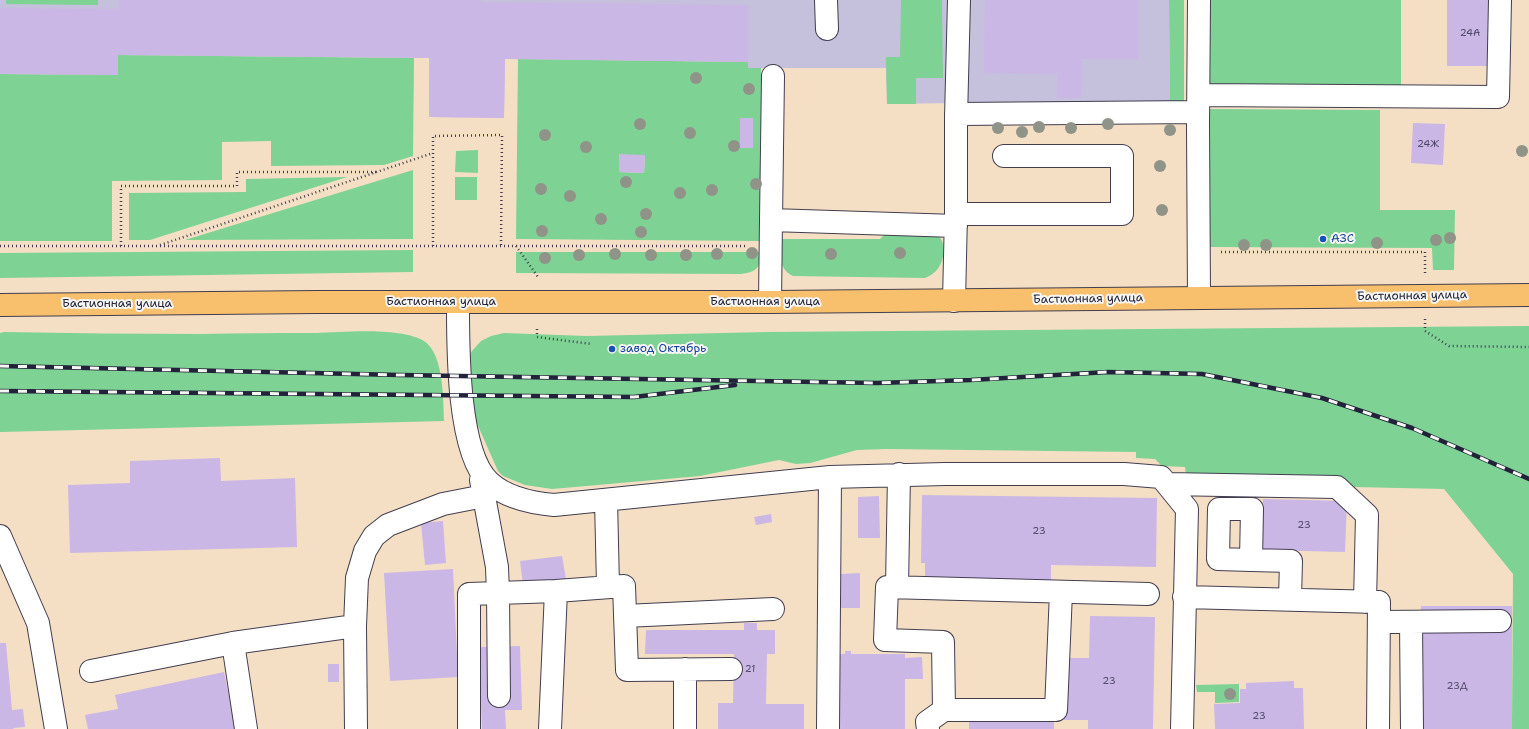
<!DOCTYPE html>
<meta charset="utf-8">
<style>
body{margin:0}
canvas{display:block;background:#f4dfc4}
</style>
<canvas width="1529" height="729"></canvas>
<script>
const ctx = document.querySelector('canvas').getContext('2d');
ctx.lineJoin = 'round';
function fill(path, color) {
  ctx.fillStyle = color;
  ctx.fill(path, 'evenodd');
}
function trace(path, color, width, dash) {
  ctx.strokeStyle = color;
  ctx.lineWidth = width;
  ctx.lineCap = dash ? 'butt' : 'round';
  ctx.setLineDash(dash || []);
  ctx.stroke(path);
}
function label(font, color, halo, rows, align = 'center') {
  ctx.font = font + ' "Shantell Sans",sans-serif';
  ctx.lineWidth = 4;
  ctx.setLineDash([]);
  ctx.textBaseline = 'middle';
  ctx.strokeStyle = halo;
  ctx.fillStyle = color;
  for (const [text, x, y, turn = 0] of rows) {
    ctx.save();
    ctx.translate(x, y);
    ctx.rotate((+turn || 0) * Math.PI / 180);
    ctx.textAlign = isNaN(turn) ? turn : align;
    if (halo) ctx.strokeText(text, 0, 0);
    ctx.fillText(text, 0, 0);
    ctx.restore();
  }
}
fill(new Path2D(`
 M0 0H1169L1170 105 957 103 887 104 886 68H748V62L505 59 504 118 429 117V58L118 55V75L0 74Z`), '#c5c0db');
fill(new Path2D(`
 M6 0H98V5L6 4Z
 M901 0H942L943 78H916V104H887L886 57H900Z
 M1169 0H1184V105H1170Z
 M1209 0H1401V85H1209Z
 M118 55 414 58 413 156 384 165 271 166V141L222 142V180L112 181V241H0V74L118 75Z
 M518 59 748 62V68H761V241L516 239ZM740 118H753V148L740 147ZM619 155H645L644 173 619 172Z
 M1209 109 1380 110V210H1455L1454 270H1433L1432 248 1209 247Z
 M478 150V173L455 172 456 151Z
 M413 170V239L185 240Z
 M347 177 150 240H129V193L246 192V179Z
 M455 177H477V200H455Z
 M888 231 938 235C947 244 945 261 936 271 933 274 929 276 925 278L793 276C778 269 780 253 780 239H880Z
 M413 250V272L0 278V253Z
 M516 252H761C760 267 758 272 741 274L516 273Z
 M1529 326V729H1512L1513 574 1444 489 1354 487 1345 479 1186 476 1185 467 1162 466 1155 459 1136 458V452L887 449 857 450 810 463 796 464 779 460 700 476 552 489 525 485 503 476 498 471 475 419 468 357 472 351 481 341 491 336 504 333 586 336 768 332Z
 M4 332C70 333 136 334 201 334 240 333 278 333 316 333 344 332 401 327 424 341 444 354 443 399 444 421L0 432V333Z
 M1239 684V702L1215 703V692H1197L1196 685Z`), '#7ed294');
fill(new Path2D(`
 M119 0H481V2L748 5V62L505 59 504 118 429 117 430 58 118 55V75L0 74V8L119 9Z
 M985 0H1138V59H1082L1081 98H1057L1058 74 984 73Z
 M1447 0H1494L1493 66H1447Z
 M740 118H753V148H740Z
 M1413 123 1445 124 1443 165 1411 163Z
 M619 154 645 155 644 173 619 172Z
 M220 458 221 481 295 478 297 547 70 553 68 485 130 483V461Z
 M922 495 1157 498 1156 567 1051 565V580L925 578V563H921Z
 M879 496 880 538H858V497Z
 M1263 499 1347 501 1345 552 1262 550Z
 M771 514 772 522 756 525 754 517Z
 M443 521 446 563 425 565 421 523Z
 M562 556 566 579 523 584 520 561Z
 M453 569 458 677 390 681 384 573Z
 M860 573V608H840V574Z
 M1421 606H1512V729H1403L1421 644Z
 M1090 616 1155 617 1153 729H1088V720H1064L1065 658H1089Z
 M744 623H757V630H775V654H767L766 704H804V729H718V703H733L734 654H645L646 630H744Z
 M0 643H6L12 710 23 709 25 727 13 728 14 729H0Z
 M520 646 522 710H505L506 729H482L479 647Z
 M845 651H851V654H905V658L922 657 923 679H905V729H840V654H845Z
 M328 664H339V682H328Z
 M224 672 236 729H88L85 715 118 709 115 695Z
 M1294 681V688H1303L1304 729H1215L1214 704 1240 703V689H1246V683Z
 M969 721H1054V729H969Z`), '#cbb7e5');
const minor = new Path2D(`
 M826 0 827 29
 M1199 0 1198 124 1199 298
 M1199 95 1498 97 1500 0
 M956 114 1198 112
 M956 214H1122V156H1004
 M771 220 773 76
 M954 301 956 214V118L959 0
 M458 302C458 345 457 452 489 482 506 498 532 503 554 505L830 477 945 474H1124L1161 477 1187 509 1182 729
 M770 302 771 220 956 226
 M481 480 497 567 498 594 499 696
 M1167 484 1337 487 1367 515 1365 602
 M606 500 608 586
 M0 536 38 623 56 729
 M1251 560 1218 559 1219 509H1252L1251 560 1291 561 1290 599
 M897 587 899 474
 M1061 592 1056 710H944L943 642 885 640 887 587 1148 594
 M1184 597 1379 602 1378 729
 M625 616 773 609
 M1379 622 1500 621
 M1411 622 1412 729
 M233 643 246 729
 M91 671 233 643 355 626
 M356 729 355 626 357 578 365 551 374 536 388 525 443 504 484 496
 M469 729V594L556 591
 M550 729 556 591 624 586 627 670 731 669
 M685 729V669
 M828 729 830 477
 M928 729 927 722 944 710`);
const major = new Path2D(`
 M0 305 318 302H770L1529 295`);
trace(minor, '#423e50', 24);
trace(major, '#423e50', 24);
trace(new Path2D(`
 M160 245 433 153
 M0 246H748
 M121 246V186H237V172H377
 M433 246V136L502 135 501 246
 M516 246 538 277
 M1221 252H1425V274
 M1425 319V331L1449 346 1529 347
 M537 329V337L592 344`), '#423e50', 2.5, [1, 3]);
trace(minor, '#fff', 22);
trace(major, '#f8bf6c', 22);
const rail = new Path2D(`
 M0 366 400 375 877 383 971 380 1108 372 1202 374 1322 398 1412 428 1529 479
 M0 391 634 397 735 385`);
trace(rail, '#22223b', 4.5);
trace(rail, '#f6f6f2', 3, [9]);
ctx.fillStyle = '#909488';
for (const [x, y] of [
 [696,78],
 [749,89],
 [640,124],
 [1108,124],
 [1039,127],
 [998,128],
 [1071,128],
 [1170,130],
 [1022,132],
 [690,133],
 [545,135],
 [734,146],
 [586,147],
 [1522,151],
 [1160,166],
 [626,182],
 [756,184],
 [541,189],
 [712,190],
 [680,193],
 [570,196],
 [1162,210],
 [646,214],
 [601,219],
 [542,231],
 [641,232],
 [1450,238],
 [1436,240],
 [1377,243],
 [1244,245],
 [1266,245],
 [752,253],
 [900,253],
 [615,254],
 [717,254],
 [831,254],
 [579,255],
 [651,255],
 [686,255],
 [545,258],
 [1230,694]
]) {
  ctx.beginPath();
  ctx.arc(x, y, 6, 0, 2 * Math.PI);
  ctx.fill();
}
for (const [x, y, r, color] of [
 [1323,239,4,"#1a4fb4"],
 [612,349,4,"#1a4fb4"]
]) {
  const dot = new Path2D();
  dot.arc(x, y, r, 0, 2 * Math.PI);
  ctx.fillStyle = color;
  ctx.fill(dot);
  trace(dot, '#f6f6f2', 1.5);
}
label('10px', '#4c4766', null, [
 ["24А",1470,33],
 ["24Ж",1428,144],
 ["23",1304,525],
 ["23",1039,531],
 ["21",750,669],
 ["23",1109,681],
 ["23Д",1457,686],
 ["23",1259,716]
]);
label('12px', '#164399', '#f6f6f2', [
 ["АЗС",1331,239],
 ["завод Октябрь",620,349]
], 'left');
label('12px', '#22223b', '#f6f6f2', [
 ["Бастионная улица",1412,296,-1],
 ["Бастионная улица",1088,299,-1],
 ["Бастионная улица",441,302],
 ["Бастионная улица",765,302],
 ["Бастионная улица",117,304]
]);
</script>
